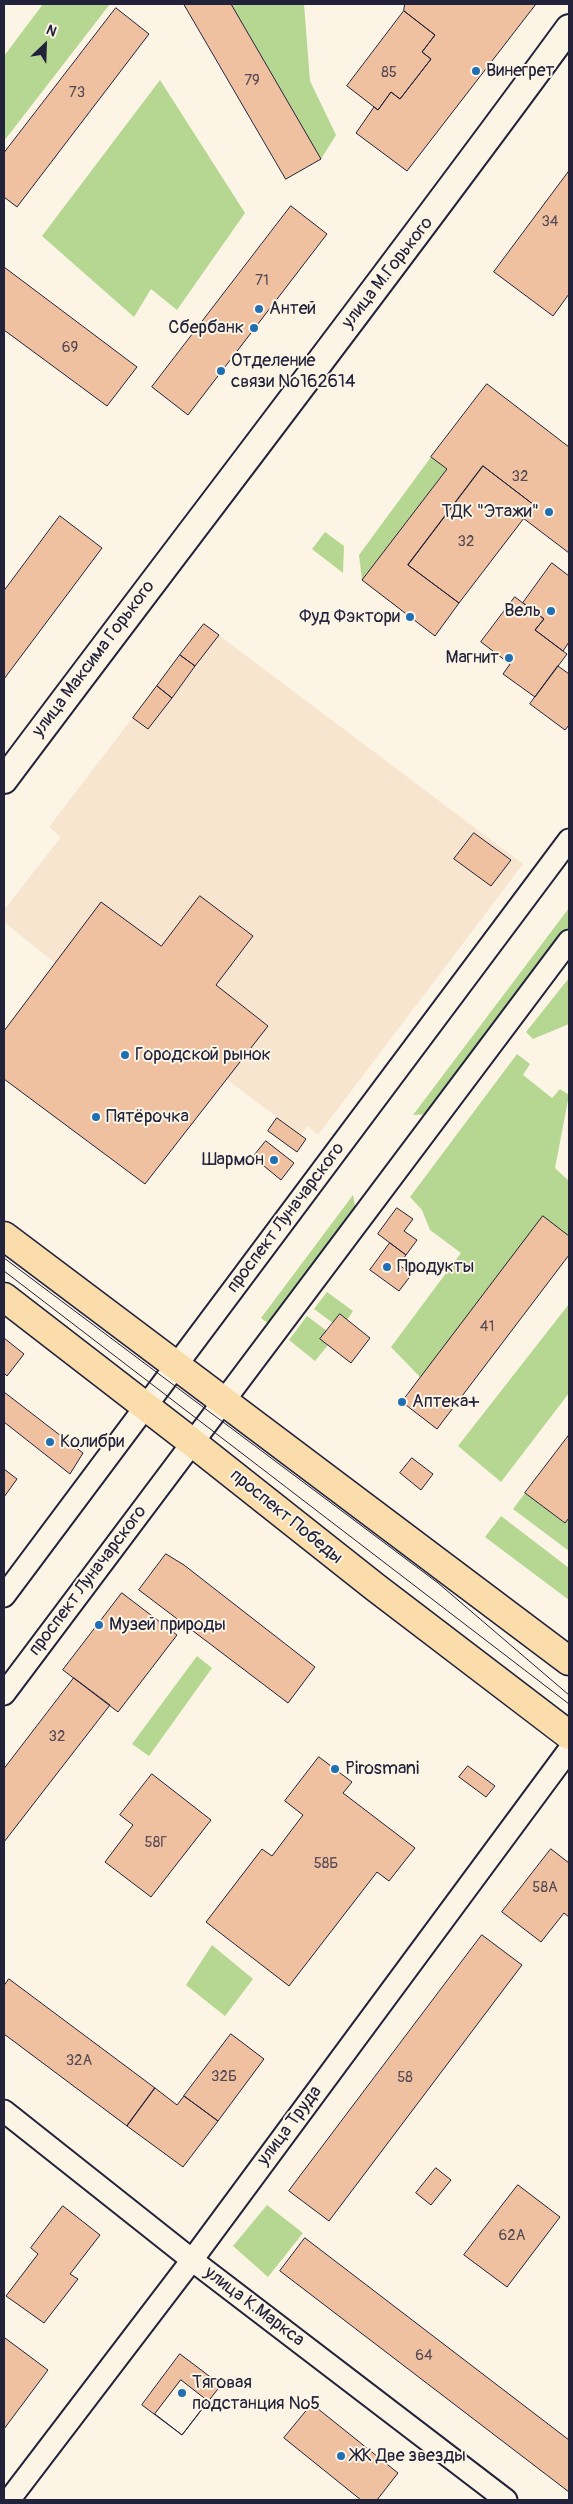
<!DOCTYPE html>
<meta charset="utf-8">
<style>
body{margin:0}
#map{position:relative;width:573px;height:2504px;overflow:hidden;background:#fcf5e5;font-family:Pangolin,sans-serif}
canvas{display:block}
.frame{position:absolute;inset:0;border:5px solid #22223b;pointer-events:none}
.north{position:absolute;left:20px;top:20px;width:50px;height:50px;-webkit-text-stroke:4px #fcf5e5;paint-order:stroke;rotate:24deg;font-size:14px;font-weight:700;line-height:20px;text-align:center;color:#22223b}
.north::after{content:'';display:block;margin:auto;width:18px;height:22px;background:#22223b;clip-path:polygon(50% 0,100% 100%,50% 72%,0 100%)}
</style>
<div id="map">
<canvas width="573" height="2504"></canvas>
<div class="frame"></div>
<div class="north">N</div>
</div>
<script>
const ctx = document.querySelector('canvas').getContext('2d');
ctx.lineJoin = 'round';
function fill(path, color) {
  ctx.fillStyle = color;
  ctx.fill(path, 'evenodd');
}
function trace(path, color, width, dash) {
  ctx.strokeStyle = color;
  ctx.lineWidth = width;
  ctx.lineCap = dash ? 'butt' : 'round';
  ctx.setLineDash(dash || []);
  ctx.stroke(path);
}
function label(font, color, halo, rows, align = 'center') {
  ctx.font = font + ' Pangolin,sans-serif';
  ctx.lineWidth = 4;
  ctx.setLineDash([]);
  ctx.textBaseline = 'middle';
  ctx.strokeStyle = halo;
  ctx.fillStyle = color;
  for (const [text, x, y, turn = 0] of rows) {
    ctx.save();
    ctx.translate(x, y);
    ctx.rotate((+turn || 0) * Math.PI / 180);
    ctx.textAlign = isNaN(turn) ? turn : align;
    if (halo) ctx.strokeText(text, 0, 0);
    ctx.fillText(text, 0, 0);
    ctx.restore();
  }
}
fill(new Path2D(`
 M204 624 523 864 318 1135 307 1126 301 1135 226 1079 268 1026 216 985 253 936 200 896 161 946 55 963 4 922V910L61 837 49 827Z`), '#f8e5d0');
fill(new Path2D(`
 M43 4H110L4 141V56Z
 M231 4H304L310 81 336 135 321 159Z
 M160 80 245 213 177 310 151 289 134 317 42 236Z
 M431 457 447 469 362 580 359 555Z
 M325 532 344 546 343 573 312 549Z
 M569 908V927L429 1114 413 1115Z
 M569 978V1024L533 1039 526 1032Z
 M517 1054 530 1064 523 1075 552 1098 560 1089 569 1095 555 1168 569 1181V1236L544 1217 421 1378 391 1347 461 1253 430 1230 422 1210 410 1197Z
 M353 1195 356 1211 270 1325 261 1318Z
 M327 1292 353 1311 347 1320 340 1314 333 1323 314 1309Z
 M569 1304V1393L501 1482 458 1446Z
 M307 1316 327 1331 320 1339 328 1345 315 1361 289 1340Z
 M525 1493 565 1523 569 1518V1551L513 1509Z
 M501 1516 569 1568V1600L485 1537Z
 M197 1656 212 1668 149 1756 132 1744Z
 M212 1945 253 1979 225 2016 186 1985Z
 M267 2205 303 2233 268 2277 233 2246Z`), '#b5d791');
const building = new Path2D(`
 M184 4H231L321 159 286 179Z
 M405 4H536L407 171 356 133 374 107 378 110 391 92 400 99 431 59 422 52 435 35 404 11Z
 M116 8 149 34 17 207 4 197V153Z
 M404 11 435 35 422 52 431 59 400 99 391 92 378 110 347 86Z
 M569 171V294L553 316 494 272Z
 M291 206 327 234 188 415 152 387Z
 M4 267 137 367 107 406 4 330Z
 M487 384 569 447V553L523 518 534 505 483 466 408 565 459 603 435 636 362 580 447 469 431 457Z
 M483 466 534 505 459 603 408 565Z
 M60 516 102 548 4 679V591Z
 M552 563 569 576V642L563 651 535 630 544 619 523 603Z
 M515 597 544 619 535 630 567 654 535 697 503 674 510 664 481 642Z
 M204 624 219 635 195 666 180 655Z
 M180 655 195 666 172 698 157 686Z
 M558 666 569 674V725L565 730 530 704Z
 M157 686 172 698 148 729 133 718Z
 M474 833 511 860 491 886 454 859Z
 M200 896 253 936 216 985 268 1026 145 1184 4 1079V1031L101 902 161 946Z
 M277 1118 306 1139 297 1152 268 1131Z
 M266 1141 294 1163 281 1180 253 1157Z
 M397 1208 413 1219 404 1231 417 1240 406 1255 378 1234Z
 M543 1216 569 1236V1255L437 1429 402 1402Z
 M390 1243 406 1255 399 1265 412 1274 399 1291 370 1270Z
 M340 1314 370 1338 351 1363 320 1339Z
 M4 1338 24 1354 7 1376 4 1373Z
 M4 1392 83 1453 70 1474 4 1422Z
 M569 1435V1518L565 1523 525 1493Z
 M412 1458 433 1474 421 1490 400 1473Z
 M4 1469 17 1479 4 1497Z
 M166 1554 184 1565 315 1667 288 1703 139 1590Z
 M122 1593 177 1635 118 1712 63 1670Z
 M74 1678 110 1705 4 1842V1769Z
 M319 1757 352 1782 343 1793 415 1848 389 1881 377 1872 289 1986 206 1922 262 1849 272 1856 303 1815 285 1801Z
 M468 1766 495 1786 486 1797 459 1777Z
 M152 1774 211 1820 151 1897 105 1862 133 1825 120 1815Z
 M551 1849 569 1863V1917L564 1913 541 1942 502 1912Z
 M482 1935 522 1965 329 2221 289 2191Z
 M9 1979 155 2088 127 2126 4 2034V1986Z
 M231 2034 264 2059 218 2121 184 2096Z
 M155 2088 177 2105 184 2096 218 2121 183 2167 127 2126Z
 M436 2168 451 2180 431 2205 416 2193Z
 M518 2185 560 2217 507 2287 464 2255Z
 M63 2206 100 2235 70 2274 78 2279 44 2323 6 2296 38 2254 31 2248Z
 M305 2238 569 2440V2492L280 2271Z
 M5 2338 48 2370 4 2429V2340Z
 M180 2354 221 2385 182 2435 142 2405Z
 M181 2380 208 2401 182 2435 155 2414Z
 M312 2404 398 2473 377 2500H361L284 2438Z`);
fill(building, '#f0c1a0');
trace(building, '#22223b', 1);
const minor = new Path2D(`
 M4 1596 569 840
 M4 1694 569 941
 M4 2111 192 2260 506 2500
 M9 2500 192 2260 569 1750`);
const tertiary = new Path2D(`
 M4 780C192 529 384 281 569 28`);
const primary = new Path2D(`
 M4 1236 569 1661
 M4 1297 193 1443 375 1587 569 1735`);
trace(minor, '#22223b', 25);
trace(tertiary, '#22223b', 30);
trace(primary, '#22223b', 31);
trace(minor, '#fcf5e5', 21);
trace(tertiary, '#fcf5e5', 26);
trace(primary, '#fbddab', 28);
trace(new Path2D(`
 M4 1258 438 1583 569 1695
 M4 1271 569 1704`), '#22223b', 1);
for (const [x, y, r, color] of [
 [476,71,5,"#1f6fb2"],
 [259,309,5,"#1f6fb2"],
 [254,328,5,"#1f6fb2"],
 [221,371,5,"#1f6fb2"],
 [549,512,5,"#1f6fb2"],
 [551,611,5,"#1f6fb2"],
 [410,617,5,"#1f6fb2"],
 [509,658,5,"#1f6fb2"],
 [125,1055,5,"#1f6fb2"],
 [96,1117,5,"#1f6fb2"],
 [274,1160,5,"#1f6fb2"],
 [387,1267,5,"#1f6fb2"],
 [402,1402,5,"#1f6fb2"],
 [50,1442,5,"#1f6fb2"],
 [99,1625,5,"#1f6fb2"],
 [335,1769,5,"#1f6fb2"],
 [182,2393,5,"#1f6fb2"],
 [341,2456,5,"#1f6fb2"]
]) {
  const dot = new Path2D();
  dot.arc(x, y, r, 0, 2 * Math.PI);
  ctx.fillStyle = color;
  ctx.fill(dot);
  trace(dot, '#fcf5e5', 2);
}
label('15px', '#564a54', null, [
 ["85",389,73],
 ["79",252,81],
 ["73",77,93],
 ["34",550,222],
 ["71",262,281],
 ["69",70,348],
 ["32",520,477],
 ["32",466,542],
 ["41",487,1327],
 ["32",57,1737],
 ["58Г",156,1843],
 ["58Б",326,1864],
 ["58А",545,1888],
 ["32А",79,2061],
 ["32Б",224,2077],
 ["58",405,2078],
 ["62А",512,2236],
 ["64",424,2356]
]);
label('18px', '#22223b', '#fcf5e5', [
 ["Винегрет",486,71],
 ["Антей",269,309],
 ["Сбербанк",244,328,"right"],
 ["Отделение",231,361],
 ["связи №162614",231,382],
 ["ТДК \"Этажи\"",539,512,"right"],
 ["Вель",541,611,"right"],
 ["Фуд Фэктори",400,617,"right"],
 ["Магнит",499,658,"right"],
 ["Городской рынок",135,1055],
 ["Пятёрочка",106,1117],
 ["Шармон",264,1160,"right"],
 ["Продукты",397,1267],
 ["Аптека+",412,1402],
 ["Колибри",60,1442],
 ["Музей природы",109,1625],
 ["Pirosmani",345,1769],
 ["Тяговая",192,2383],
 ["подстанция №5",192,2404],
 ["ЖК Две звезды",351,2456]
], 'left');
label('18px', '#22223b', '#fcf5e5', [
 ["улица М.Горького",388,273,-52],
 ["улица Максима Горького",94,659,-53],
 ["проспект Луначарского",286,1218,-53],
 ["проспект Победы",286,1517,39],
 ["проспект Луначарского",88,1581,-53],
 ["улица Труда",290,2126,-53],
 ["улица К.Маркса",254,2307,37]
]);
</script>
